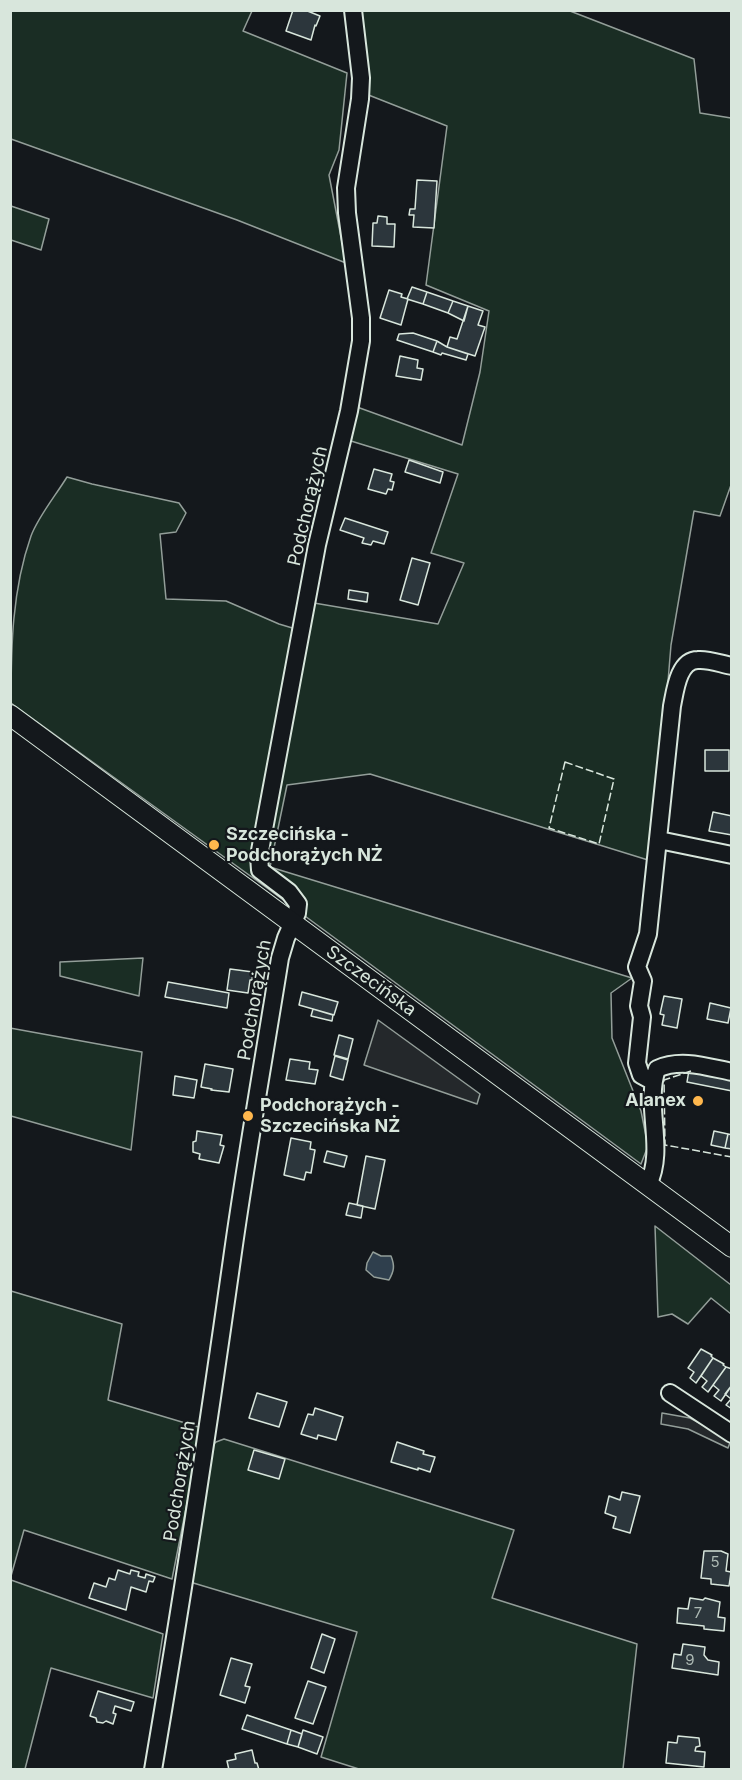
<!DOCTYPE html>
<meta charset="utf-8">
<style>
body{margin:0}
#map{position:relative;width:742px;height:1780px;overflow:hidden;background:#14181c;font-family:Inter,sans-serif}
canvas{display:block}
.frame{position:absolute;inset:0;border:12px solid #d8e6dc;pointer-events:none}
</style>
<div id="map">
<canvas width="742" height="1780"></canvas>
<div class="frame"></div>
</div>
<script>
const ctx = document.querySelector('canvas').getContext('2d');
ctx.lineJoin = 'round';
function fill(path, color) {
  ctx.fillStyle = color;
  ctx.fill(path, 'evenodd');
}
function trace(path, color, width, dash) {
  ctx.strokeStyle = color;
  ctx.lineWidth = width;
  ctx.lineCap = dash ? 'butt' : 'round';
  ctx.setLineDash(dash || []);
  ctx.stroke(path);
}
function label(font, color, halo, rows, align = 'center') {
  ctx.font = font + ' Inter,sans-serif';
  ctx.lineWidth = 4.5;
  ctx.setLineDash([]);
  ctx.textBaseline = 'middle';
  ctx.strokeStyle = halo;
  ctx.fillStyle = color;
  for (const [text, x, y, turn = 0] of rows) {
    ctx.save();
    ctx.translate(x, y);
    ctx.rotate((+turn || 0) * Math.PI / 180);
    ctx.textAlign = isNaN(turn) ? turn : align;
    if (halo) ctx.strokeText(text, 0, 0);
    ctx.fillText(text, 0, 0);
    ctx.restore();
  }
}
const green = new Path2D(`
 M11 11H252L243 31 347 73 339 150 329 175 346 263 237 220 11 139Z
 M353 11H570L694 59 700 113 731 118V485L720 516 694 511 671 645 659 791 648 860 370 774 287 785 270 867 632 978 611 993 612 1038 641 1111 648 1146 641 1164 267 888 11 703C11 647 12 590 31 536 38 517 56 495 67 477L92 484 179 503 186 513 176 532 160 534 166 599 226 601 279 624 309 633 314 603 438 624 464 563 431 553 458 474 351 441 357 407 462 445 480 372 489 311 426 285 447 126 366 94Z
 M11 206 49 219 41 250 11 240Z
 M143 958 139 996 60 976V962Z
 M10 1028 142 1052 131 1150 11 1116Z
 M655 1226 731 1285V1314L711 1298 688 1324 672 1314 658 1317Z
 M11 1291 122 1324 108 1400 202 1428 172 1579 24 1530 11 1576Z
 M224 1439 514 1530 492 1598 637 1644 623 1769 362 1770 321 1757 357 1632 190 1582 212 1446 216 1442Z
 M11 1580 163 1634 153 1698 51 1668 25 1769H11Z`);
fill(green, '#1a2d24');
trace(green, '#939e99', 1.5);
const parking = new Path2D(`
 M378 1020 480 1094 477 1104 364 1065Z
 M662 1413 690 1418 731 1440 728 1448 688 1429 661 1424Z`);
fill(parking, '#24282b');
trace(parking, '#939e99', 1.5);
const water = new Path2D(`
 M373 1252 381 1256H391C395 1266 394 1271 389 1280L374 1277 366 1270 367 1263Z`);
fill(water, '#2f3f4d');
trace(water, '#939e99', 1.5);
const building = new Path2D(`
 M293 10H305L320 16 316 26 315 25 311 40 286 31Z
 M417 180 437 181 434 228 413 227 414 215H409L410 209H415Z
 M378 216 387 217V224H395L394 247 372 246 373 223H377Z
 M412 287 427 292 423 304 407 299Z
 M389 290 402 294 401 297 408 299 401 325 380 318Z
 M427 292 453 301 448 313 423 304Z
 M453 301 468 306 464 321 448 313Z
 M468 306 483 311 478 325 485 327 475 356 447 347 450 337 457 339Z
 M413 333 437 341 433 352 397 340 399 334Z
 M437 341 447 347 468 354 466 360 442 353 441 355 433 352Z
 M400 356 418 360 417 368 423 369 421 380 396 376Z
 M409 460 443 472 440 483 405 472Z
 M374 469 392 474 390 481 394 482 392 490 388 489 386 494 368 489Z
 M345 518 388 532 384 544 373 541 371 545 362 543 364 538 340 530Z
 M412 558 430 563 418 605 400 600Z
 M349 590 368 593 367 602 348 599Z
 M705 750H729V771H705Z
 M713 812 732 816V835L709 831Z
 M230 969 253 972 252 980H250L248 993 227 990Z
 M168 982 229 993 227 1008 165 997Z
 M302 992 338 1002 334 1015 299 1005Z
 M664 996 682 999 677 1028 662 1025 664 1015 660 1014Z
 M710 1003 731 1008 728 1023 707 1019Z
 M313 1009 333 1015 332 1021 311 1016Z
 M339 1035 353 1039 348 1059 334 1055Z
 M335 1056 348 1060 343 1080 330 1076Z
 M290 1059 310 1062 309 1069 318 1070 315 1084 286 1080Z
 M205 1064 233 1069 229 1092 211 1090 212 1089 201 1087Z
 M689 1070 732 1078V1091L687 1082Z
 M175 1076 197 1080 194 1098 173 1095Z
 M197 1131 222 1135 220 1145 224 1146 219 1163 199 1159 200 1154 193 1152V1142L196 1141Z
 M714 1131 728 1134 725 1148 711 1145Z
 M728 1134 732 1135V1149L725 1148Z
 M291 1138 311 1142 310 1149 315 1150 311 1173 306 1172 304 1180 284 1175Z
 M327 1151 347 1156 344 1167 324 1162Z
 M366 1156 385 1160 375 1209 357 1205Z
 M349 1203 363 1206 361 1218 346 1215Z
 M701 1349 712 1355 711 1356 713 1358 696 1383 690 1378 694 1372 688 1368Z
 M713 1358 724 1364 723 1365 726 1367 708 1392 702 1387 707 1381 701 1376Z
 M726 1367 732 1369V1385L721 1401 714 1396 719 1390 713 1385Z
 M732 1385V1409L726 1405 731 1399 725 1394Z
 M257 1393 287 1402 279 1427 249 1418Z
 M315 1408 343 1417 336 1440 318 1435 317 1439 301 1434 308 1414 313 1415Z
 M397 1442 424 1451 423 1454 435 1457 430 1472 418 1468V1470L391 1462Z
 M254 1450 285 1459 279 1479 248 1470Z
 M622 1492 640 1496 630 1533 613 1528 616 1517 605 1513 609 1496 620 1500Z
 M704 1551H721L728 1554 726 1571 731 1572 729 1586 711 1584V1579L701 1578Z
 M118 1570 130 1574 131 1570 139 1572 138 1576 145 1578 146 1574 155 1577 153 1582 149 1581 146 1592 131 1587 126 1610 89 1598 94 1583 106 1587 109 1578 115 1580Z
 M690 1598 703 1600 705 1598 720 1602 718 1617 725 1618 724 1631 704 1629V1626L677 1623 678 1608 688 1609Z
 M322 1634 335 1639 324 1673 311 1668Z
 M683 1644 705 1647 704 1655 708 1660 719 1662 718 1675 672 1668 674 1654 681 1655Z
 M231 1658 252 1664 245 1686 250 1687 245 1703 220 1695Z
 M308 1681 326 1687 313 1724 295 1718Z
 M98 1691 134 1702 131 1711 115 1706 113 1713 116 1714 113 1724 106 1721 103 1723 97 1722 96 1718 90 1716Z
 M247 1715 291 1730 287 1744 242 1729Z
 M291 1730 302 1734 298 1747 287 1744Z
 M303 1730 323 1737 317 1754 298 1747Z
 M678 1736 699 1738 700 1746 696 1747 695 1751 705 1752 704 1767 666 1763 668 1742 677 1743Z
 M252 1750 255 1763H257L259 1770H229L227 1761 236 1759 235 1754Z`);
fill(building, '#2c363c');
trace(building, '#d8e6dc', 1.5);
const minor = new Path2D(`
 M659 840 732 855
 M652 1081 641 1075 637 1063 642 1017 639 1006 643 981 637 967 648 934 672 706C675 692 678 660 698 660 709 659 721 664 732 666
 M648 1185C666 1148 644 1106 657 1069 681 1058 707 1067 732 1072
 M670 1393 732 1434
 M153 1770C182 1600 208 1429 232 1259 246 1158 264 1058 280 958L286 938 297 913 298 904 289 892 260 870 259 856 317 545 349 411 361 341V318L347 213 346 188 360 99 361 78 353 10`);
const major = new Path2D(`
 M10 715 732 1247`);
trace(minor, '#d8e6dc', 20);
trace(major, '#d8e6dc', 22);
trace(minor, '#14181c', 16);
trace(major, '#14181c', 20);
trace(new Path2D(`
 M565 762 614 779 599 844 549 828Z
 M691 1071 664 1080 665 1145 732 1157`), '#d8e6dc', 1.5, [8, 3]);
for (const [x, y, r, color] of [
 [214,845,6,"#ffb74d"],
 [698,1101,6,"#ffb74d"],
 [248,1116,6,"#ffb74d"]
]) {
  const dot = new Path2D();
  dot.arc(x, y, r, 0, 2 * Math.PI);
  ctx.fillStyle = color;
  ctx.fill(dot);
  trace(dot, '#14181c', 2);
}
label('15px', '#adbab4', null, [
 ["5",715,1562],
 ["7",698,1613],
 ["9",690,1660]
]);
label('18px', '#d8e6dc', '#14181c', [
 ["Podchorążych",308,506,-77],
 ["Szczecińska",371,981,36],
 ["Podchorążych",255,1000,-80],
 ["Podchorążych",180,1481,-81]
]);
label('bold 18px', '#d8e6dc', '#14181c', [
 ["Szczecińska -",226,835],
 ["Podchorążych NŻ",226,856],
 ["Alanex",686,1101,"right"],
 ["Podchorążych -",260,1106],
 ["Szczecińska NŻ",260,1127]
], 'left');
</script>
